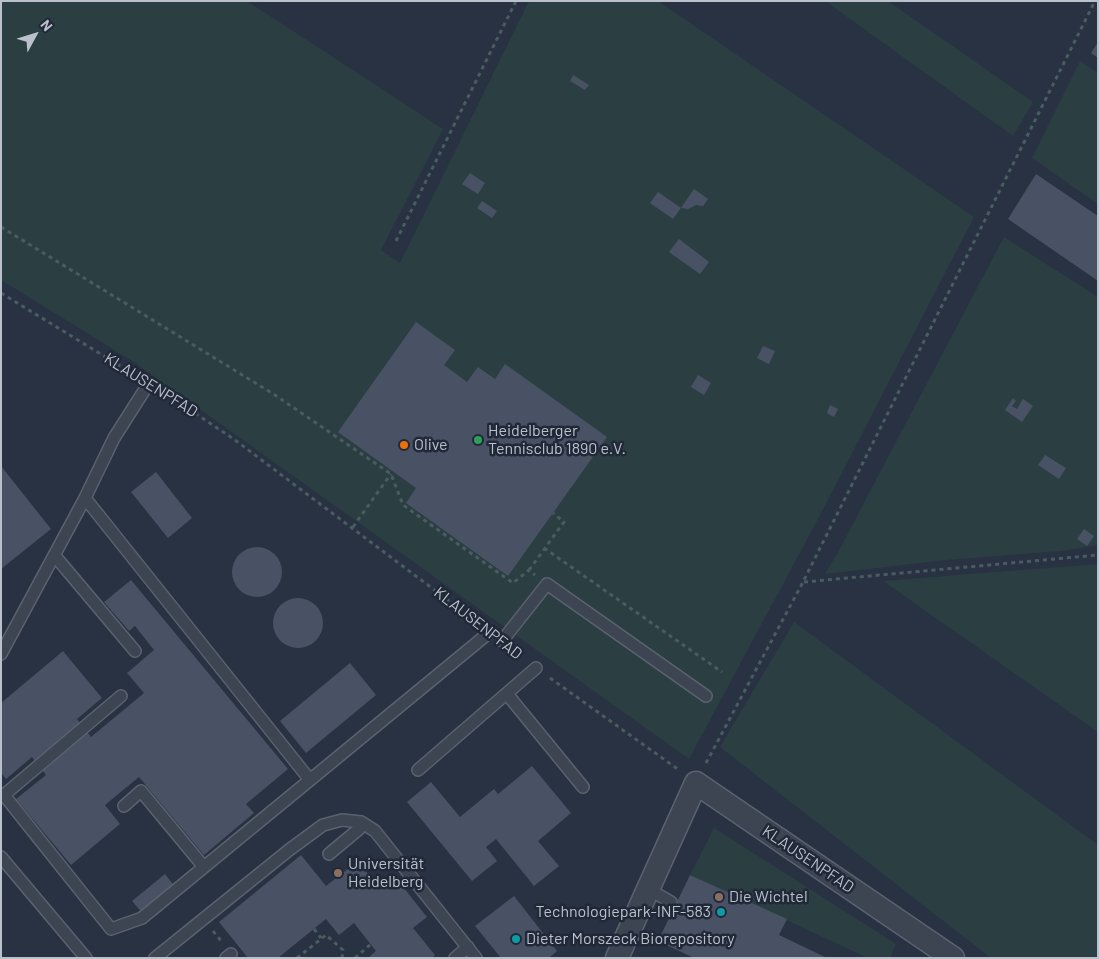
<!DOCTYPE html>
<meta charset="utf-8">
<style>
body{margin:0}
#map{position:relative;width:1099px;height:959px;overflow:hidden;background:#283242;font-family:Barlow,sans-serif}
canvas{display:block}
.frame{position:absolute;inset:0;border:2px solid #bac0cc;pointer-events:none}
.north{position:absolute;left:10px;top:10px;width:50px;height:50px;-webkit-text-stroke:4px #212938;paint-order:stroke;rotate:51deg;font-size:14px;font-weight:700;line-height:20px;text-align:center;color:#bac0cc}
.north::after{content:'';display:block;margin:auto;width:18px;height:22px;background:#bac0cc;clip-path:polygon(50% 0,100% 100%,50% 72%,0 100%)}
</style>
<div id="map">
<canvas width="1099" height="959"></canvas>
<div class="frame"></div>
<div class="north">N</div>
</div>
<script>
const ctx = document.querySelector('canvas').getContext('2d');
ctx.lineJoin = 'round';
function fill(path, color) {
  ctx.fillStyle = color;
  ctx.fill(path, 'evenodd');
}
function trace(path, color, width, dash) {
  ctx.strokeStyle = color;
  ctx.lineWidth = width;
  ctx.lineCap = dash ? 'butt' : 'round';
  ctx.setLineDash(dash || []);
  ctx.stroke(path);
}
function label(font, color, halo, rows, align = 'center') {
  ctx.font = font + ' Barlow,sans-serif';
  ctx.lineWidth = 5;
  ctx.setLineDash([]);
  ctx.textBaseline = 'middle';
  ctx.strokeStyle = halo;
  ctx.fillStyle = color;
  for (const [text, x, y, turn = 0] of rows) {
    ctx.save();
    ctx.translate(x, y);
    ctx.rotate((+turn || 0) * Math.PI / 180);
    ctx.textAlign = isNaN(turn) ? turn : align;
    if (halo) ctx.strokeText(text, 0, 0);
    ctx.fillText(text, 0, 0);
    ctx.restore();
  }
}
fill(new Path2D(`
 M1 1H247L443 129 381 250 400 263 529 1H658L974 217 818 519 689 759 134 362 1 280Z
 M825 1H888L1033 102 1013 136Z
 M1080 61 1098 73V204L1032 158Z
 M1004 237 1098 297V545L1061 551 946 560 825 574 837 554Z
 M1098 564V732L883 581Z
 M794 622 1098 845V958H991L720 747Z
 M714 828 896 944 890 958H868L690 875Z`), '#2b3f43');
fill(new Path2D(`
 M1098 42V58L1091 53Z
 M573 75 589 85 585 90 570 81Z
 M470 173 485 183 478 194 462 184Z
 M1036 174 1098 216V281L1008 219Z
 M694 189 708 199 703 206 696 205 688 209 681 208Z
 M658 192 681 208 673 219 650 203Z
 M482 201 497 211 492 218 477 208Z
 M679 239 709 262 700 274 669 252Z
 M416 322 455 350 444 365 467 382 478 367 495 379 505 364 607 437 508 576 406 503 416 488 338 432Z
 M763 346 775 351 769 364 757 358Z
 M698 375 711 383 704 395 691 387Z
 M1013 398 1016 401 1012 406 1017 409 1023 399 1033 406 1022 422 1005 410Z
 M830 405 838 409 834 417 827 413Z
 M1045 455 1066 468 1059 479 1038 465Z
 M1 466 51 529 1 569Z
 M156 472 192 518 168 538 131 492Z
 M1084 529 1094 536 1087 546 1077 539Z
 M232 572a25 25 0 1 1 50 0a25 25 0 1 1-50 0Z
 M131 580 288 769 246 804 254 813 204 855 139 777 105 805 120 824 71 865 16 799 46 775 32 757 6 779 1 773V703L63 651 102 698 77 719 91 737 144 693 127 673 154 650 135 626 129 631 104 602Z
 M273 623a25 25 0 1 1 50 0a25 25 0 1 1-50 0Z
 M350 663 376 695 306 753 280 721Z
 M532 766 571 813 538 841 559 866 534 886 496 839 486 847 497 861 472 881 407 802 431 782 460 817 494 789 498 794Z
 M301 855 326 886 358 861 380 890 395 877 427 917 413 928 435 955 432 958H368L376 951 354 923 339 935 326 919 278 958H248L219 922Z
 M165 874 176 888 143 914 132 901Z
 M690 875 787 919 779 935 827 958H694L658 941Z
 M514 896 557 951 549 958H501L475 926Z`), '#485264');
const lane = new Path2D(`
 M149 383 114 438 85 498 310 780 490 632
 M55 556 135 651
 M502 641 547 584 706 696
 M1 654 85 498
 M507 694 583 787
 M121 696 4 795 111 929 142 918 310 780
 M418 770 536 668
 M124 806 141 791 204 867
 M329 854 359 829 361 822
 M1 857 86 958
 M648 889 671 902
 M155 958 289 850 323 825 342 820 361 822 375 831 476 958
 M226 958 231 954
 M455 958 468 947`);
const street = new Path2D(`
 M617 958 696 783 953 958`);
trace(lane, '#5b626f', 14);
trace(street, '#5b626f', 25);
trace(new Path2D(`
 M1 227 275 395 391 474 403 505 513 583 529 570 535 575
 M396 241 516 1
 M1 293 135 375
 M162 391 235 440 477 622
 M353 527 391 474
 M544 548 722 672
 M529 570 564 522 553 513
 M804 582 1098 555
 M550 678 679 770
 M706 763 803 582 1095 1
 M314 929 321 938
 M213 931 222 942
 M297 958 326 935 343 950 342 958
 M355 958 371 944`), '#495c60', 3, [4, 4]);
trace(lane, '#3d4452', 11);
trace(street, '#3d4452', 22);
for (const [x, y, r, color] of [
 [478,440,5,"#2e9e5b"],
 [404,445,5,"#e8710a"],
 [338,873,5,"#8d6e63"],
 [719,897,5,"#8d6e63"],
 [721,912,5,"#0f9aa8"],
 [516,939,5,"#0f9aa8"]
]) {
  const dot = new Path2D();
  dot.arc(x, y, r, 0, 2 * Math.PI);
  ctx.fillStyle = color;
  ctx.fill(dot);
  trace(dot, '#212938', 2);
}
label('16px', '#bac0cc', '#212938', [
 ["KLAUSENPFAD",151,385,32],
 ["KLAUSENPFAD",478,623,38],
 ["KLAUSENPFAD",808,859,34]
]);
label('16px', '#bac0cc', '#212938', [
 ["Heidelberger",488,431],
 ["Tennisclub 1890 e.V.",488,449],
 ["Olive",414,445],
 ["Universität",348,864],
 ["Heidelberg",348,882],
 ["Die Wichtel",729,897],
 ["Technologiepark-INF-583",711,912,"right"],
 ["Dieter Morszeck Biorepository",526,939]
], 'left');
</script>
